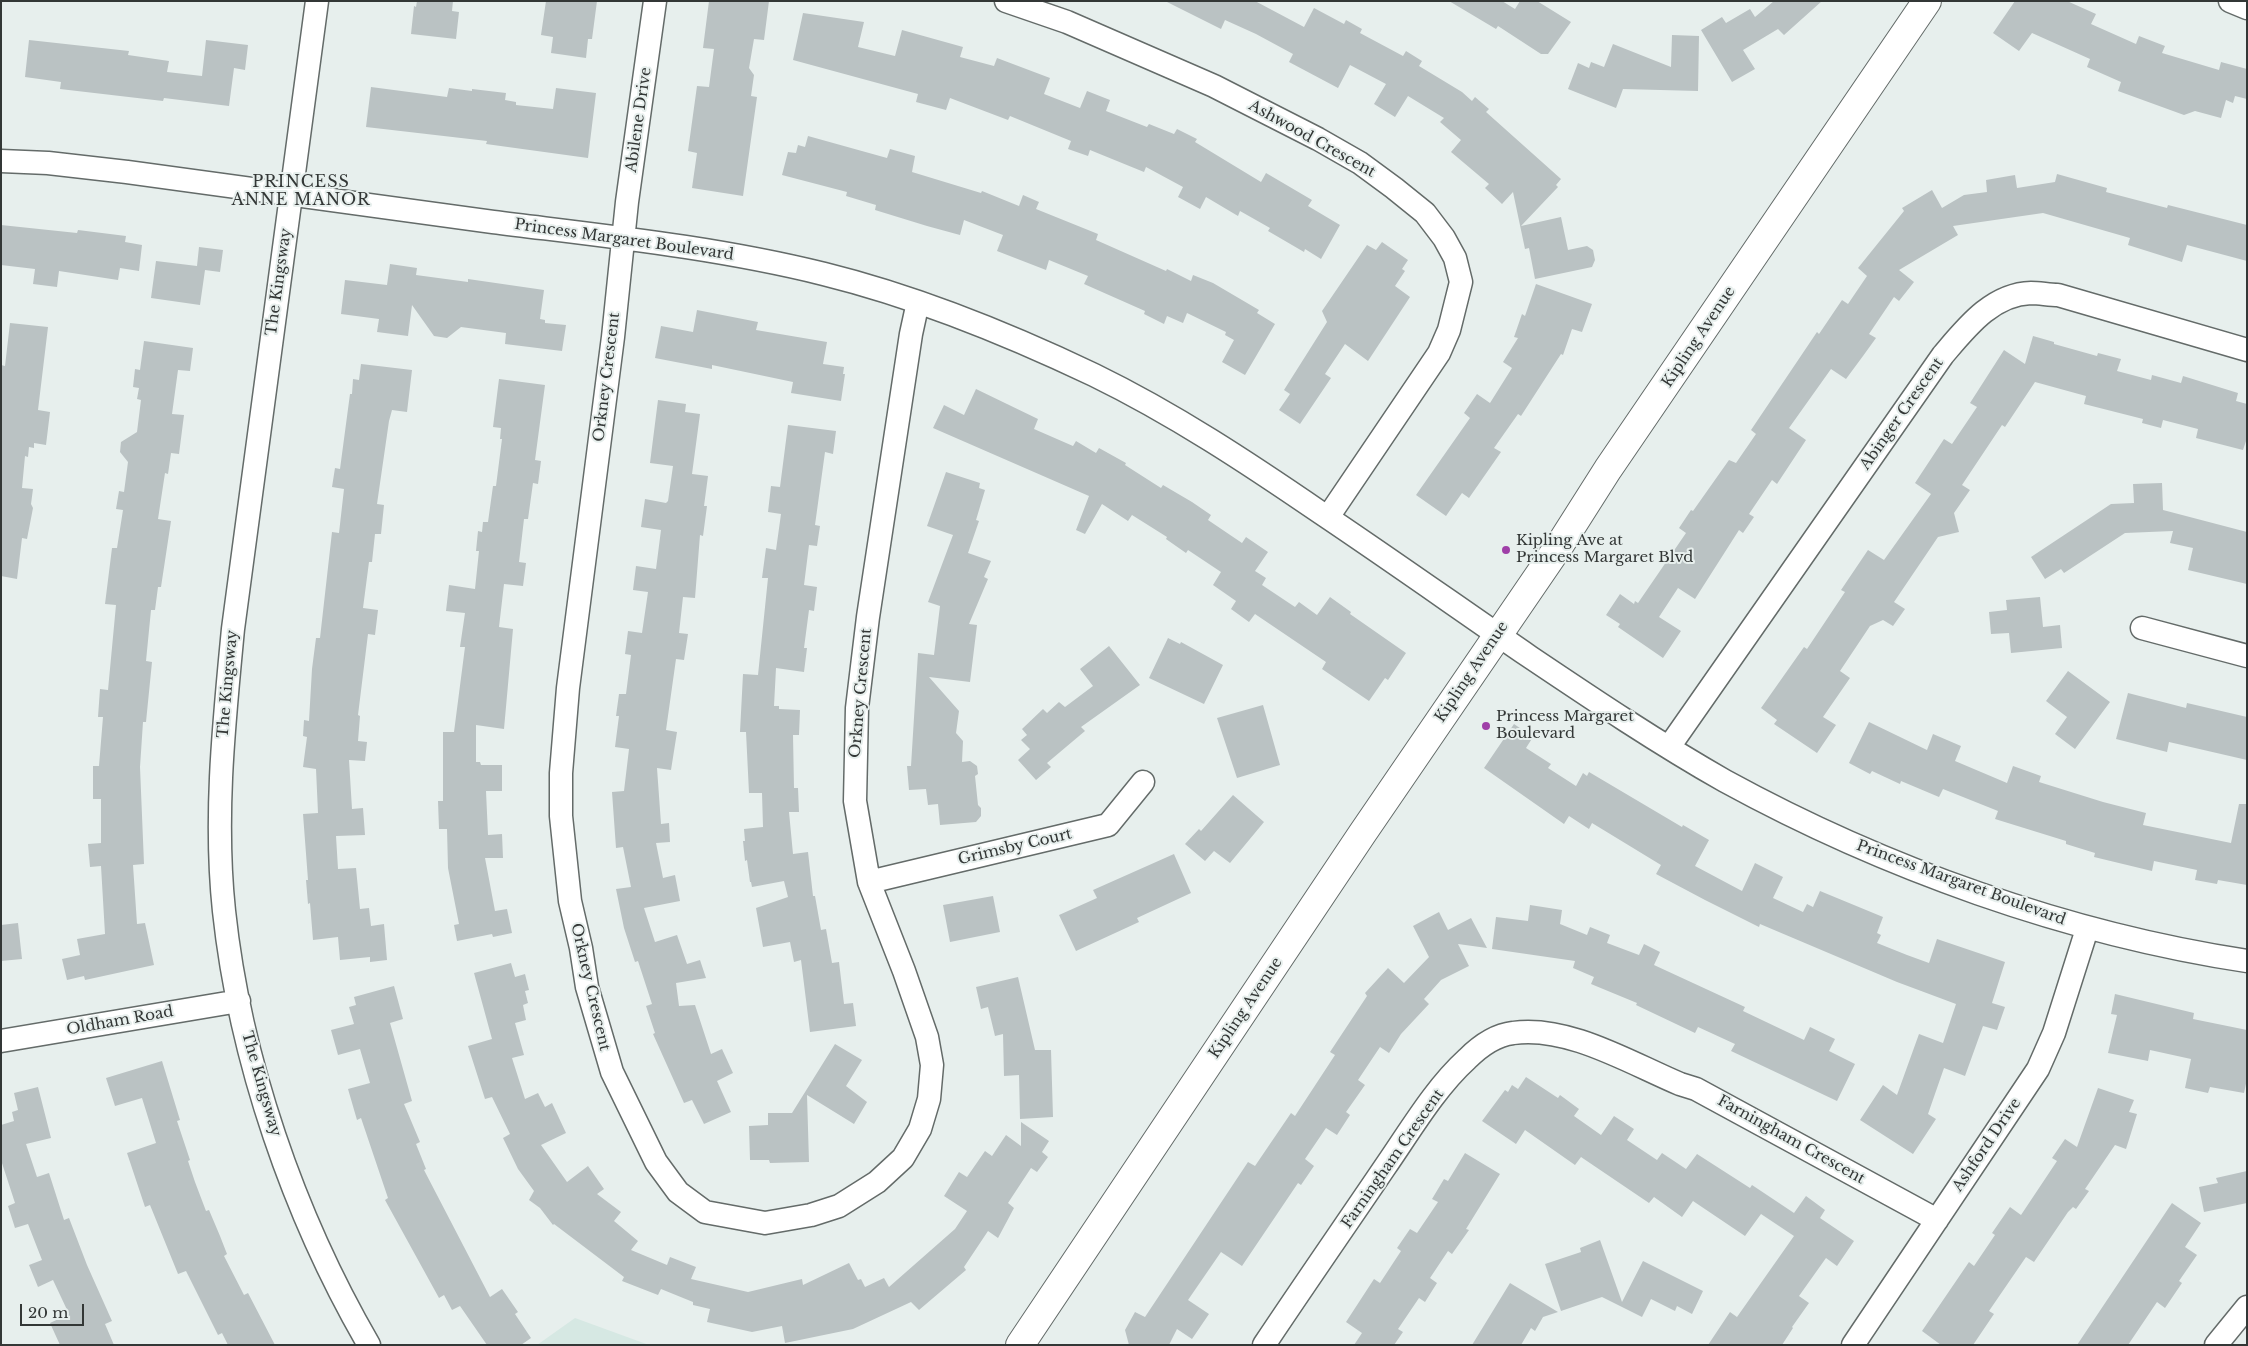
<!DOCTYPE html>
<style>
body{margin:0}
#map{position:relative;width:2248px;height:1346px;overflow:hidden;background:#e7efed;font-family:"Libre Baskerville",serif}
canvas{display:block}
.frame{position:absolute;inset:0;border:2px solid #333736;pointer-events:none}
.scale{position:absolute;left:20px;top:1304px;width:64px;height:22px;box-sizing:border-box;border:2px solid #333736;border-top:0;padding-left:6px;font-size:15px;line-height:18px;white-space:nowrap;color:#333736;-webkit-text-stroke:4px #e7efed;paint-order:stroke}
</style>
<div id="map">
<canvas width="2248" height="1346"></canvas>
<div class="frame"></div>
<div class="scale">20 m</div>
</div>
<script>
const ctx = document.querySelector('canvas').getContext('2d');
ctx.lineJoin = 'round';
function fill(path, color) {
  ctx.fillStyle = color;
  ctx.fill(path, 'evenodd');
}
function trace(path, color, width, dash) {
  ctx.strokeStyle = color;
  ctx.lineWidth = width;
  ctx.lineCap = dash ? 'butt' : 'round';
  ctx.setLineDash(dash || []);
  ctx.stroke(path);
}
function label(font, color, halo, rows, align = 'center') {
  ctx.font = font + ' "Libre Baskerville",serif';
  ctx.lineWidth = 4;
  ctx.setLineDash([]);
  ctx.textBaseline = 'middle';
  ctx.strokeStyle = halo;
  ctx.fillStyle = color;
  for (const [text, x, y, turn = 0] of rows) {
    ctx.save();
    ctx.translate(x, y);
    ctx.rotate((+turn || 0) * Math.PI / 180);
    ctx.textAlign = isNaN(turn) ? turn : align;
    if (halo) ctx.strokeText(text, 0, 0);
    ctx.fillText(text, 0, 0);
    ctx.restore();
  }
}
fill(new Path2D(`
 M575 1318 649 1345H537Z`), '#d6e8e3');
fill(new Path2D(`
 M417 1H453L452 11 459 12 456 39 411 34 414 6 416 7Z
 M546 1H597L592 39H588L586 58 551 53 553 37 541 35Z
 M709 1H769L764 40 754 39 749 68 754 75 751 96 757 97 743 196 692 188 697 153 688 151 697 86 709 87 714 49 703 48Z
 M1165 1H1255L1304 27 1314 8 1344 24 1346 20 1362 29 1360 33 1403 56 1406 51 1422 61 1419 66 1462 92 1472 101 1475 97 1489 109 1486 112 1561 179 1556 185 1558 187 1521 226 1561 217 1568 250 1587 246 1593 250 1595 260 1592 267 1535 279 1529 248 1525 249 1513 192 1502 204 1485 188 1489 184 1451 152 1461 140 1440 122 1444 118 1408 96 1395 117 1374 104 1386 84 1350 65 1338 88 1289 62 1293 54 1256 34 1225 20 1221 29Z
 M1449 1H1502L1515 9 1520 1H1537L1571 22 1548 54H1541L1498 26 1496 29Z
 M1774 1H1822L1784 35 1778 29 1743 50 1755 69 1732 82 1701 30 1722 17 1726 23 1750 9 1755 17Z
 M2015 1H2067L2096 14 2091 24 2136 44 2139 36 2165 46 2162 53 2219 70 2221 62 2247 69V99L2235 96 2233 103 2226 100 2221 118 2195 111 2184 115 2118 91 2121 82 2087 67 2090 59 2032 33 2019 51 1993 33Z
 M803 13 864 22 858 47 895 56 902 30 963 47 960 57 994 66 997 58 1050 78 1044 94 1080 108 1087 91 1110 100 1106 111 1147 127 1149 124 1174 134 1177 129 1197 139 1195 142 1261 182 1266 173 1312 200 1308 206 1340 225 1321 259 1305 249 1304 252 1268 231 1270 228 1240 211 1238 216 1206 197 1200 209 1178 197 1183 187 1146 167 1144 172 1090 150 1088 156 1068 149 1071 141 1010 116 1008 120 950 98 946 110 916 102 918 94 793 60Z
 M1672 35 1699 36 1698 91 1623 89 1616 108 1568 89 1578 63 1589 68 1591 62 1604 67 1613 44 1671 67Z
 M29 40 129 51 128 55 169 61 167 72 202 76 206 40 248 45 245 70 234 68 229 106 164 98 163 101 60 89 61 82 25 77Z
 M371 87 447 97 449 88 472 91V89L506 93 505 100 516 102V105L553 109 556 88 596 93 588 158 486 144 487 141 366 127Z
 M808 136 887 158 890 149 915 156 912 172 981 193 982 191 1019 206 1023 195 1039 202 1036 209 1098 234 1096 240 1166 271 1167 269 1191 281 1193 275 1213 283 1259 310 1257 313 1275 324 1245 375 1222 362 1234 340 1225 335 1226 332 1187 313 1183 323 1167 316 1164 324 1144 314 1145 311 1084 284 1088 276 1049 260 1046 270 997 251 1003 235 964 220 960 235 927 226 875 210 876 205 846 196 847 192 782 175 788 152 796 153 798 145 805 147Z
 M2057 174 2107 188 2106 192 2167 208 2168 205 2247 225V261L2187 245 2182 262 2128 245 2130 238 2043 213 1953 226 1958 235 1899 270 1914 282 1899 301 1894 297 1869 334 1876 338 1863 356 1846 379 1831 369 1789 428 1806 440 1777 484 1772 480 1749 514 1754 517 1743 533 1739 530 1695 599 1678 588 1659 617 1681 631 1663 658 1618 627 1620 624 1606 615 1620 594 1634 604 1635 601 1638 603 1686 533 1679 528 1691 510 1693 511 1729 460 1736 463 1756 434 1751 430 1817 332 1819 334 1842 300 1848 304 1867 276 1858 268 1904 211 1902 208 1932 190 1942 208 1964 195 1987 192 1986 180 2015 175 2017 188 2055 182Z
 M1 225 77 233 78 230 126 236 125 242 142 245 139 271 120 268 118 280 59 271 57 287 33 284 35 269 1 265Z
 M1382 242 1408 260 1402 269 1405 271 1395 286 1410 297 1368 361 1345 344 1325 374 1331 378 1300 424 1279 410 1290 394 1284 390 1327 322 1322 311 1367 245 1376 250Z
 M199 247 223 250 220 272 205 270 200 305 151 298 156 261 197 266Z
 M390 264 417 268 416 275 468 282V279L544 290 540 319 545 320V323L566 325 562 351 505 344 506 333 461 327 447 338 434 336 412 305 408 336 377 332 379 319 341 314 345 280 387 285Z
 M1536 284 1592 304 1582 332 1572 329 1563 355 1561 354 1521 416 1518 414 1494 448 1501 452 1469 498 1462 493 1446 516 1416 495 1470 418 1464 413 1477 394 1490 403 1512 368 1503 362 1518 338 1514 337 1522 314 1525 316Z
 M697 310 758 322 756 330 827 342 823 364 844 367 843 374H845L841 401 791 393 793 382 712 365V369L655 358 661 326 693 332Z
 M10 323 48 327 38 410 50 412 46 445 34 443V448L29 447 28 457 25 456 22 488 33 489 31 504 33 508 27 539 22 538 17 579 1 576V365L5 366Z
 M2033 336 2054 342V344L2097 356 2098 353 2121 359 2117 371 2151 380 2152 375 2181 383 2183 376 2238 393 2236 401 2247 404V438L2243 450 2196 438 2198 429 2163 420 2161 428 2142 423 2143 419 2084 404 2086 396 2035 382 2005 427 2002 425 1962 485 1970 490 1954 513 1959 532 1938 537 1894 602 1905 609 1893 626 1883 620 1870 626 1840 671 1850 678 1823 717 1836 725 1817 753 1774 724 1777 720 1761 708 1804 647 1807 649 1845 592 1841 590 1868 550 1884 560 1931 494 1915 483 1944 439 1952 444 1977 407 1970 403 2004 350 2025 364Z
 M144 341 193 348 190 371 178 370 172 414 184 415 179 454 171 453 168 474 165 473 158 519 171 521 161 587H158L155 610H151L146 661 152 662 146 722H143L140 767 144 864 133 865 137 924 145 923 154 965 85 980 84 976 67 980 62 959 80 955 77 939 105 934 101 866 90 867 88 844 101 843V799H93V766H99L103 717H98L100 689 108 690 116 605 105 604 112 548H117L123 510 116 509 119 491 124 492 128 462 120 452 121 442 137 432 141 400 137 399 139 388 133 387 135 369 140 370Z
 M361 364 412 370 407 412 392 410 389 421 377 504 384 505 381 534H375L372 562H369L363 608 378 610 375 635 368 634 358 715 360 716 358 741 367 742 365 761 349 760 352 809 363 808 365 835 336 836 338 869 356 868 360 909 369 908 371 926 384 924 387 960 370 962V957L340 960 338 937 313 940 310 903 308 904 306 880H308L303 814 318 813 316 769 303 767 307 737 303 736 304 720 309 721 312 669 316 638H320L332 532 339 533 344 489 332 487 335 468 340 469 350 394H352L353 379 359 380Z
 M499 379 545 385 535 460 541 461 538 484 533 483 528 519H524L519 562 526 563 523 586 504 584 499 627 513 629 504 729 476 725V762H480L481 765H502V791H486L488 835 502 834 503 858H485L495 911 507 909 512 933 493 937 492 934 457 941 454 925 459 924 448 868 447 829H439L438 801H443V732H454L465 647H460L465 613 446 611 449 585 475 589 479 551H476L478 531 482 532 483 522H488L493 486H496L502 439H500L501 428 493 427Z
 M976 389 1038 419 1034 429 1073 446 1076 441 1096 453 1099 448 1126 463 1125 465 1161 488 1163 485 1192 502 1211 515 1208 520 1242 543 1246 537 1268 552 1255 571 1266 578 1262 585 1295 607 1299 602 1317 615 1330 597 1351 612 1350 614 1406 653 1388 680 1385 678 1369 701 1322 669 1326 662 1255 614 1249 622 1231 609 1236 601 1213 585 1221 572 1188 550 1186 553 1166 539 1167 537 1132 515 1128 521 1102 504 1085 534 1076 530 1089 496 933 428 944 405 964 415Z
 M658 400 686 404 685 412 700 414 692 474 708 476 704 506H707L703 536 700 535 695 598 683 597 679 633 688 634 684 660 676 659 666 730 677 732 671 770 657 768 661 824 669 823 670 842 656 843 663 878 675 875 680 901 644 908 655 942 677 935 687 964 700 960 706 978 676 983 679 1006 695 1005 711 1054 722 1049 733 1073 717 1081 731 1112 704 1124 692 1100 684 1103 653 1034 655 1033 646 1006 652 1004 638 961 635 962 624 928 616 889 631 887 623 847 616 848 612 792 624 791 629 749 615 747 619 716H616L619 694H626L631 655 625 654 628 631 642 633 648 592 633 590 636 566 656 569 661 530 641 527 645 499 666 503 668 501 673 466 650 463Z
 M788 425 836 431 833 454 825 452 815 525 820 526 817 546 809 545 804 585 817 587 814 611 809 610 804 648H807L804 672 776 668 774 706H779V709L800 710 799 735H793L794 788H798L799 812H789L793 854 808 852 813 896H815L821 930 826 929 832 963 839 962 844 1004 853 1003 856 1026 810 1032 801 960 794 962 790 942 763 947 756 908 788 897 784 881 752 887 751 882H750L747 860 745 861 743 841H745L744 829 763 827 762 793H749L746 732H740L743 674 758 675 768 578H762L766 548 776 550 781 514 768 512 771 486 780 487Z
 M946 472 980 483 979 488 985 490 976 520 979 521 968 553 991 561 984 577 988 579 969 624 977 625 970 682 929 677 959 711 956 733 963 741 962 762 970 761 977 766 978 774 975 776 978 805 981 808V816L976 822 940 825 938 804 928 805 926 789 909 790 907 766H911L918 653 934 655 940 606 928 602 953 535 927 526Z
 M2162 483 2163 510 2247 532V584L2188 570 2193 548 2170 543 2173 531 2125 533 2064 573 2061 569 2045 579 2031 557 2111 504 2134 503 2133 484Z
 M2040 597 2043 627 2060 625 2062 648 2011 653 2009 633 1991 634 1989 612 2007 610 2006 600Z
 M1168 638 1180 644 1181 642 1223 665 1204 704 1149 678Z
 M1109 646 1140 685 1081 727 1085 731 1047 763 1051 767 1036 780 1018 760 1030 749 1021 740 1027 735 1022 729 1043 709 1047 713 1059 702 1065 707 1093 686 1080 669Z
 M2068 671 2110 702 2075 749 2055 734 2067 717 2046 701Z
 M2128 693 2186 708 2187 703 2247 717V760L2169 742 2167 752 2116 739Z
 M1263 705 1280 765 1237 778 1217 718Z
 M1869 722 1927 750 1933 734 1961 746 1955 761 2007 783 2013 766 2041 776 2039 782 2103 802 2146 813 2143 825 2231 843 2239 804H2247V885L2218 880 2217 884 2195 880 2197 870 2154 861 2152 871 2094 857 2095 853 2066 844V841L1995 819 1998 811 1943 789 1939 797 1901 781 1900 784 1872 771 1870 774 1849 763Z
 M1514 724 1533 737 1526 748 1551 764 1548 768 1576 786 1583 773 1587 776 1589 772 1682 827 1683 825 1709 840 1695 866 1742 891 1755 863 1783 877 1773 898 1803 912 1807 904 1813 907 1820 891 1883 917 1877 933 1881 935 1877 943 1907 955 1929 963 1937 939 2005 962 1992 1003 2005 1007 1997 1030 1983 1026 1965 1076 1944 1068 1928 1114 1936 1119 1913 1154 1860 1120 1883 1085 1897 1095 1919 1034 1943 1043 1956 1004 1897 982 1760 924 1759 927 1705 900 1656 874 1661 865 1592 823 1589 829 1569 816 1564 824 1484 768Z
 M1233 795 1264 822 1230 863 1214 851 1205 861 1185 844 1199 829 1201 831Z
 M1174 854 1191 893 1137 918 1139 922 1076 951 1059 915 1097 898 1093 890Z
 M993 896 1000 932 950 942 943 905Z
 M1530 905 1562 910 1560 924 1587 935 1590 927 1610 935 1607 943 1639 955 1644 944 1660 952 1654 965 1745 1007 1743 1011 1804 1040 1810 1027 1835 1039 1829 1051 1855 1064 1837 1101 1731 1051 1735 1044 1698 1027 1695 1033 1636 1005 1637 1003 1591 984 1594 977 1573 968 1575 961 1492 949 1496 917 1528 921Z
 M1439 912 1448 930 1471 918 1487 948 1458 944 1469 966 1441 980 1424 999 1429 1004 1401 1034 1389 1053 1380 1047 1358 1080 1365 1085 1346 1112 1350 1115 1337 1135 1326 1128 1305 1159 1314 1166 1301 1185 1298 1183 1242 1266 1221 1252 1188 1300 1209 1314 1192 1339 1177 1329 1169 1345H1129L1125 1330 1135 1312 1145 1317 1248 1162 1255 1166 1291 1113 1295 1116 1335 1055 1330 1052 1367 996 1365 993 1388 968 1404 983 1429 957 1413 926Z
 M18 923 22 959 1 961V925Z
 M511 963 515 977 525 974 529 990 525 991 528 1003 523 1005 526 1020 515 1023 524 1055 512 1058 525 1099 538 1093 545 1107 552 1103 566 1133 541 1145 567 1182 588 1166 604 1189 597 1194 621 1212 614 1221 638 1241 631 1250 667 1265 670 1257 696 1267 691 1279 748 1292 802 1279 803 1285 849 1263 858 1280 861 1279 865 1287 884 1278 889 1287 955 1229 967 1211 944 1196 959 1172 967 1177 985 1151 992 1156 1006 1135 1021 1146V1122L1049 1141 1042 1152 1048 1157 1037 1172 1031 1168 1008 1203 1014 1208 998 1238 988 1231 964 1267 966 1270 919 1310 911 1302 853 1329 785 1343 782 1326 752 1332 707 1322 710 1309 693 1305V1302L661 1289 658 1295 622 1281 624 1277 554 1224 553 1225 540 1208 529 1200 534 1191 518 1169 503 1138 510 1134 492 1097 485 1099 468 1046 492 1039 474 973Z
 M1018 977 1035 1050H1051L1053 1117 1020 1119 1019 1075 1004 1076 1003 1034 995 1036 988 1007 981 1009 976 987Z
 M394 986 403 1019 390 1023 412 1101 404 1104 420 1142 416 1144 426 1169 424 1170 490 1297 502 1289 518 1312 515 1314 531 1338 521 1345H487L460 1306 452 1310 444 1295 439 1298 385 1200 388 1198 361 1118 357 1120 348 1089 370 1083 360 1049 338 1055 331 1030 354 1024 349 1007 356 1005 354 997Z
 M2115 994 2194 1013 2193 1019 2247 1030V1079L2244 1093 2210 1087 2208 1093 2185 1088 2191 1059 2150 1050 2148 1061 2108 1053 2117 1015 2111 1014Z
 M835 1044 862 1060 846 1086 867 1102 854 1124 807 1095 809 1162 770 1163 769 1160H750L749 1126 768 1125V1113H792Z
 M162 1061 180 1120 177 1121 190 1160 188 1161 195 1182 206 1211 209 1210 220 1236 227 1254 224 1256 244 1295 248 1293 275 1345H228L222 1333 218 1335 186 1271 178 1274 150 1205 145 1207 127 1153 156 1143 142 1098 115 1106 106 1078Z
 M1526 1077 1558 1098 1560 1095 1579 1109 1574 1116 1601 1135 1614 1116 1634 1129 1627 1140 1657 1160 1662 1153 1686 1169 1697 1154 1750 1188 1752 1185 1794 1213 1806 1196 1825 1210 1820 1218 1854 1241 1837 1266 1826 1258 1799 1296 1809 1303 1792 1327 1793 1328 1782 1345H1708L1730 1312 1737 1317 1794 1236 1761 1214 1745 1236 1693 1201 1682 1217 1654 1197 1649 1203 1581 1157 1575 1165 1525 1130 1516 1144 1482 1121 1505 1090 1508 1092 1512 1085 1518 1089Z
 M38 1087 51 1138 26 1144 37 1177 49 1173 64 1220 69 1218 87 1265 112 1321 105 1324 114 1345H60L50 1323 69 1314 53 1280 38 1287 29 1265 42 1260 28 1224 15 1228 8 1206 15 1203 1 1160V1125L14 1121 12 1112 18 1110 14 1093Z
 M2098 1088 2134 1100 2129 1112 2137 1114 2126 1149 2115 1145 2085 1189 2089 1191 2076 1209 2073 1207 2068 1212 2034 1262 2026 1257 1989 1311 1994 1314 1973 1345H1941L1922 1331 1969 1262 1974 1266 1995 1235 1992 1233 2010 1207 2021 1215 2057 1161 2052 1158 2065 1139 2077 1147Z
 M1465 1153 1500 1174 1466 1229 1469 1230 1452 1254 1448 1251 1430 1278 1437 1283 1425 1302 1419 1298 1398 1329 1403 1332 1394 1345H1354L1362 1333 1346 1322 1374 1279 1380 1283 1401 1251 1397 1248 1410 1229 1417 1233 1438 1202 1432 1199 1444 1179 1448 1181Z
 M2247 1171V1203L2204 1212 2199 1187 2218 1183 2216 1178Z
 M2172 1203 2201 1223 2185 1247 2197 1255 2179 1281 2182 1283 2165 1308 2157 1302 2128 1345H2077Z
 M1600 1240 1622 1302 1643 1261 1703 1291 1692 1314 1677 1306 1675 1311 1651 1299 1642 1317 1602 1297 1561 1311 1545 1264 1581 1252 1580 1248Z
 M1510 1283 1558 1312 1543 1317 1535 1331 1531 1328 1521 1345H1472Z`), '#bac2c3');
const minor = new Path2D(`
 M317 1 233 629C224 723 214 817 224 911 240 1060 294 1216 369 1345
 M655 1 627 202 613 337 568 688 561 773V816L570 901 581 948 587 987 612 1072 656 1162 678 1192 705 1212 765 1223 811 1215 839 1206 877 1182 903 1158 920 1129 929 1099 932 1065 927 1037 904 971 869 882 855 801 857 708 868 617 911 334 918 302
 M1006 1 1067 22 1214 86 1318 139 1360 163 1394 188 1425 213 1444 238 1455 258 1461 282 1449 330 1439 353 1328 517
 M2230 1 2247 8
 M1 161 48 163 127 172C249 189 371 206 493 222 604 236 715 247 824 274 917 297 1008 334 1094 375 1174 414 1248 463 1321 513 1391 560 1460 609 1530 657 1594 700 1658 743 1725 781 1884 868 2068 934 2247 961
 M2142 628 2247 656
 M1669 747 1943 355C1966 328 1992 294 2031 293 2040 293 2049 295 2058 295L2247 350
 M869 882 1108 825 1143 782
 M1 1041 239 1001
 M1264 1345C1304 1285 1345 1226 1385 1167 1410 1131 1435 1088 1467 1059 1479 1047 1496 1035 1513 1033 1568 1025 1630 1063 1680 1084L1696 1089 1937 1220
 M1853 1345 2038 1069 2054 1033 2087 929
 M2216 1345 2247 1307`);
const major = new Path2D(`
 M1020 1345 1362 834 1561 543 1608 469 1927 1`);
trace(minor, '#646b69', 25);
trace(major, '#646b69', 30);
trace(minor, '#fff', 22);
trace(major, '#fff', 28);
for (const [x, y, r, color] of [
 [1506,550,5,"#9f3fa8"],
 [1486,726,5,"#9f3fa8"]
]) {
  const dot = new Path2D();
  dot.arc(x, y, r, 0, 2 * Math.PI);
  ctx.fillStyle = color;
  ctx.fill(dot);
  trace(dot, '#e7efed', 2);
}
label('15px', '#333736', '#e7efed', [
 ["Abilene Drive",639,120,-82],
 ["Ashwood Crescent",1312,139,29],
 ["Princess Margaret Boulevard",624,240,8],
 ["The Kingsway",279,282,-82],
 ["Kipling Avenue",1699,337,-56],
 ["Orkney Crescent",607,377,-83],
 ["Abinger Crescent",1902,414,-55],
 ["Kipling Avenue",1472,672,-56],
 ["The Kingsway",228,684,-85],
 ["Orkney Crescent",861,693,-85],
 ["Grimsby Court",1015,847,-13],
 ["Princess Margaret Boulevard",1961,883,20],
 ["Orkney Crescent",590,987,77],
 ["Kipling Avenue",1246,1008,-56],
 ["Oldham Road",120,1021,-10],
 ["The Kingsway",261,1084,74],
 ["Farningham Crescent",1791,1140,29],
 ["Ashford Drive",1987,1145,-56],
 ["Farningham Crescent",1393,1159,-55]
]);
label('15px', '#333736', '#e7efed', [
 ["Kipling Ave at",1516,541],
 ["Princess Margaret Blvd",1516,558],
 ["Princess Margaret",1496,717],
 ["Boulevard",1496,734]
], 'left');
ctx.letterSpacing = '1px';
label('16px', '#333736', '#e7efed', [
 ["PRINCESS",301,182],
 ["ANNE MANOR",301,200]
]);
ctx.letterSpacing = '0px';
</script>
